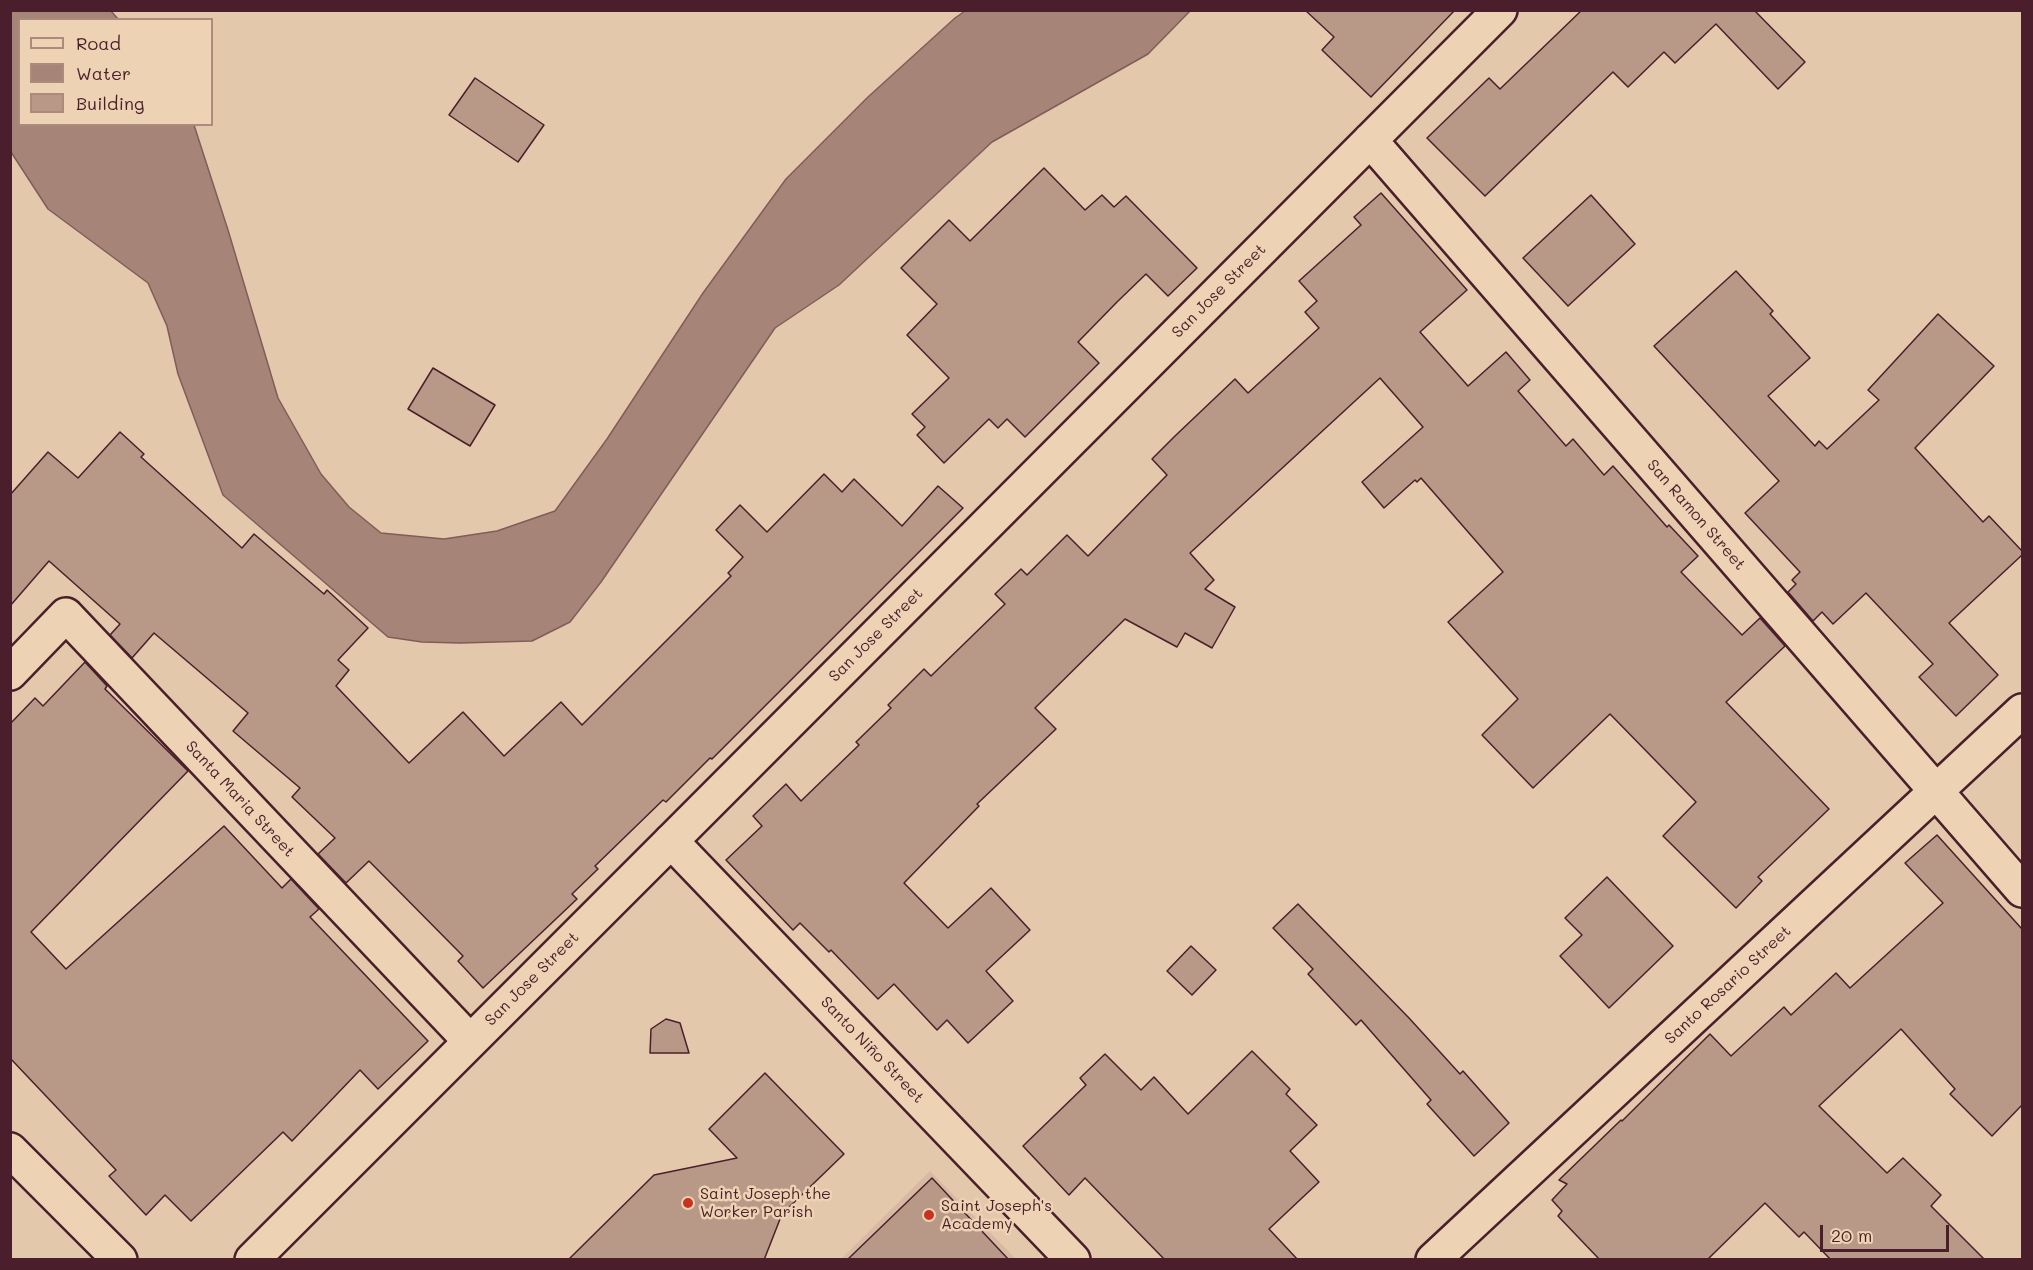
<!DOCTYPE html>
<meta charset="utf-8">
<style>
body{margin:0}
#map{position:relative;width:2033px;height:1270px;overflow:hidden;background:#e3c8ac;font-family:Mali,sans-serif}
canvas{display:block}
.frame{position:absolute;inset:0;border:12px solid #4a1f2b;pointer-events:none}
.legend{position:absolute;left:18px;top:18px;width:195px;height:108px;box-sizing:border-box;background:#edd3b4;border:2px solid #ac8b7d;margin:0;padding:8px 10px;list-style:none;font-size:18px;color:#4a1f2b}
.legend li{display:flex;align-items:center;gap:12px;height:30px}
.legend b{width:30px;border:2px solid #ac8b7d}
.scale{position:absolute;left:1820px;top:1225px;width:129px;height:27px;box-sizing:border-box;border:3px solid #4a1f2b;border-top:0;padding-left:8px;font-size:18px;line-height:21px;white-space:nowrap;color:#4a1f2b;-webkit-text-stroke:4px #edd3b4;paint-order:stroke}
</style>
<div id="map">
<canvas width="2033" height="1270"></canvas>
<div class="frame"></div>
<ul class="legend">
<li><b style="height:8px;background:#edd3b4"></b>Road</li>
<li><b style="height:16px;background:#a68578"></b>Water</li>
<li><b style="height:16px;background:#b89988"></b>Building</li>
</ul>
<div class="scale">20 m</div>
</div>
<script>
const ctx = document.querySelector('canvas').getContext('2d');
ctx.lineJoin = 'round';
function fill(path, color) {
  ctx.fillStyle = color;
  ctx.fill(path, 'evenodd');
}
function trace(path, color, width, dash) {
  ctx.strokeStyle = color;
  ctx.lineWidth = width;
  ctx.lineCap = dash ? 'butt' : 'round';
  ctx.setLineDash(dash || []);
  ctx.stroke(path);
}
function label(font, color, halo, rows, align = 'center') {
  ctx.font = font + ' Mali,sans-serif';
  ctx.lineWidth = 5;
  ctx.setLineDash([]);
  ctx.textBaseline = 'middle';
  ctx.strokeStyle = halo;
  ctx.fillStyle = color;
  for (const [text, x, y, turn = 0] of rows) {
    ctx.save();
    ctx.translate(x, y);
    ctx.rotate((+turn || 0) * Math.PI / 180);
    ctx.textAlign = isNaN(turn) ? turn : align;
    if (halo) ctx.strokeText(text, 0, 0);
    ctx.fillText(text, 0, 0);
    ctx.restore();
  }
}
fill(new Path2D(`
 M930 1171 1016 1259 840 1260Z`), '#d6baa1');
const water = new Path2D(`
 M965 11H1190L1148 54 992 142 839 285 775 328 601 582 570 622 532 641 460 643 422 642 388 637 223 495 178 374 167 326 148 283 48 209 11 152V11H111L118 19 20 20V124L194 125 228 230 278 398 321 474 349 507 381 533 444 539 497 531 555 511 607 439 703 293 786 179 868 97 955 18Z`);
fill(water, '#a68578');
trace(water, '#815c59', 1.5);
const building = new Path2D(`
 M1305 10H1455L1371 97 1322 50 1334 37Z
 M1582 10H1754L1805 62 1778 89 1716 24 1675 63 1664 52 1628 87 1613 72 1485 196 1427 138 1489 78 1500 89Z
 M475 78 544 125 518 162 449 115Z
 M1044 168 1085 210 1102 195 1114 207 1126 196 1197 268 1168 296 1146 274 1117 302 1078 342 1099 363 1025 437 1007 419 998 428 989 419 944 463 917 435 925 427 912 414 949 378 907 335 937 304 901 268 949 220 970 241Z
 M1381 193 1467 290 1420 332 1468 386 1506 352 1530 380 1518 391 1566 446 1573 439 1604 475 1613 466 1667 527 1669 525 1698 556 1681 572 1742 635 1760 618 1785 646 1726 702 1829 809 1758 877 1762 881 1736 908 1663 836 1696 802 1610 714 1533 788 1482 735 1518 699 1448 622 1503 572 1421 478 1417 482 1415 480 1384 508 1362 482 1423 427 1380 378 1190 553 1214 580 1205 589 1235 607 1212 648 1185 633 1177 647 1125 619 1035 708 1056 729 977 804 979 806 904 883 948 928 991 888 1030 930 986 971 1013 1001 968 1043 947 1020 937 1030 894 984 878 999 831 950 829 952 800 923 793 930 726 860 762 826 753 816 786 784 801 801 859 745 856 742 891 708 888 705 924 669 931 676 1005 604 995 594 1021 569 1027 575 1067 535 1088 556 1167 475 1152 459 1175 436 1235 379 1248 393 1319 328 1305 312 1317 301 1299 281 1361 225 1354 217Z
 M1591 195 1635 244 1568 306 1523 258Z
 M1736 271 1773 311 1770 314 1810 358 1768 396 1815 446 1819 441 1827 449 1879 400 1868 390 1938 314 1994 366 1915 448 1983 522 1989 516 2022 551V555L1949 623 1998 675 1956 716 1919 677 1933 664 1866 593 1833 624 1822 612 1813 621 1788 592 1796 584 1792 580 1800 572 1745 513 1779 481 1654 346Z
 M433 368 495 405 470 446 408 409Z
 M120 432 144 454 141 457 242 548 254 534 324 594 327 590 368 628 338 660 349 670 336 686 409 763 463 712 504 756 561 702 582 725 731 576 728 573 743 557 716 530 740 505 767 532 824 474 842 492 854 479 902 526 938 486 963 508 712 759 710 758 666 802 663 800 595 866 598 869 572 894 577 899 483 988 458 961 463 956 369 861 346 883 318 854 335 838 292 797 300 788 233 731 248 713 154 633 132 658 110 635 120 624 49 561 10 606V495L48 452 78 478Z
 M85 662 107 686 105 689 188 771 31 932 66 969 224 826 282 888 291 879 319 909 310 917 428 1041 378 1089 360 1070 292 1141 283 1132 191 1221 165 1195 146 1215 109 1176 116 1170 10 1058V724L35 698 43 706Z
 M1937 835 2022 929V1105L1992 1136 1950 1094 1955 1089 1901 1029 1819 1106 1887 1173 1903 1158 1941 1195 1931 1206 1985 1260H1831L1804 1232 1799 1237 1765 1203 1707 1260H1600L1558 1216 1562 1211 1552 1200 1567 1184 1559 1180 1621 1120 1622 1121 1710 1034 1731 1056 1784 1007 1791 1015 1836 973 1850 988 1943 903 1905 863Z
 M1607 877 1673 946 1609 1008 1560 956 1582 935 1565 918Z
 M1298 904 1409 1018 1460 1074 1463 1071 1509 1123 1474 1156 1427 1104 1431 1100 1361 1020 1356 1025 1308 974 1313 969 1273 928Z
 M1191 946 1216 970 1192 995 1167 971Z
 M666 1019 680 1023 689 1053H650L651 1029Z
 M1252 1051 1290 1089 1286 1094 1317 1125 1290 1151 1319 1182 1269 1229 1298 1260H1165L1085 1178 1069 1195 1023 1146 1086 1085 1080 1078 1105 1054 1141 1090 1154 1077 1188 1114Z
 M765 1073 844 1154 782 1214 764 1260H568L654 1175 737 1158 709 1129Z
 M932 1178 1009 1260H847Z`);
fill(building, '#b89988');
trace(building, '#4a1f2b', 1.5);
const minor = new Path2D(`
 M1370 140 2022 890
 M10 673 66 615 470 1041
 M671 841 1500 10
 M1433 1260 2022 711`);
const secondary = new Path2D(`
 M10 1150 120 1260
 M252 1260 671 841 1073 1260`);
trace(minor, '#4a1f2b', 38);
trace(secondary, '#4a1f2b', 38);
trace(minor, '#edd3b4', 33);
trace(secondary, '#edd3b4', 33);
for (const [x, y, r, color] of [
 [688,1203,6,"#c8321e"],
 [929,1215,6,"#c8321e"]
]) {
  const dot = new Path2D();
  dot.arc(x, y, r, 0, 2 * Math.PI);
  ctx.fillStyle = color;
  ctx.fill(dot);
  trace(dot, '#edd3b4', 2);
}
label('16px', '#4a1f2b', '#edd3b4', [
 ["San Jose Street",1219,291,-45],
 ["San Ramon Street",1696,515,49],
 ["San Jose Street",876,635,-45],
 ["Santa Maria Street",240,799,47],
 ["San Jose Street",532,979,-45],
 ["Santo Rosario Street",1728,985,-43],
 ["Santo Niño Street",872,1050,46]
]);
label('16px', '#4a1f2b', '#edd3b4', [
 ["Saint Joseph the",700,1194],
 ["Worker Parish",700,1212],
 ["Saint Joseph's",941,1206],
 ["Academy",941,1224]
], 'left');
</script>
